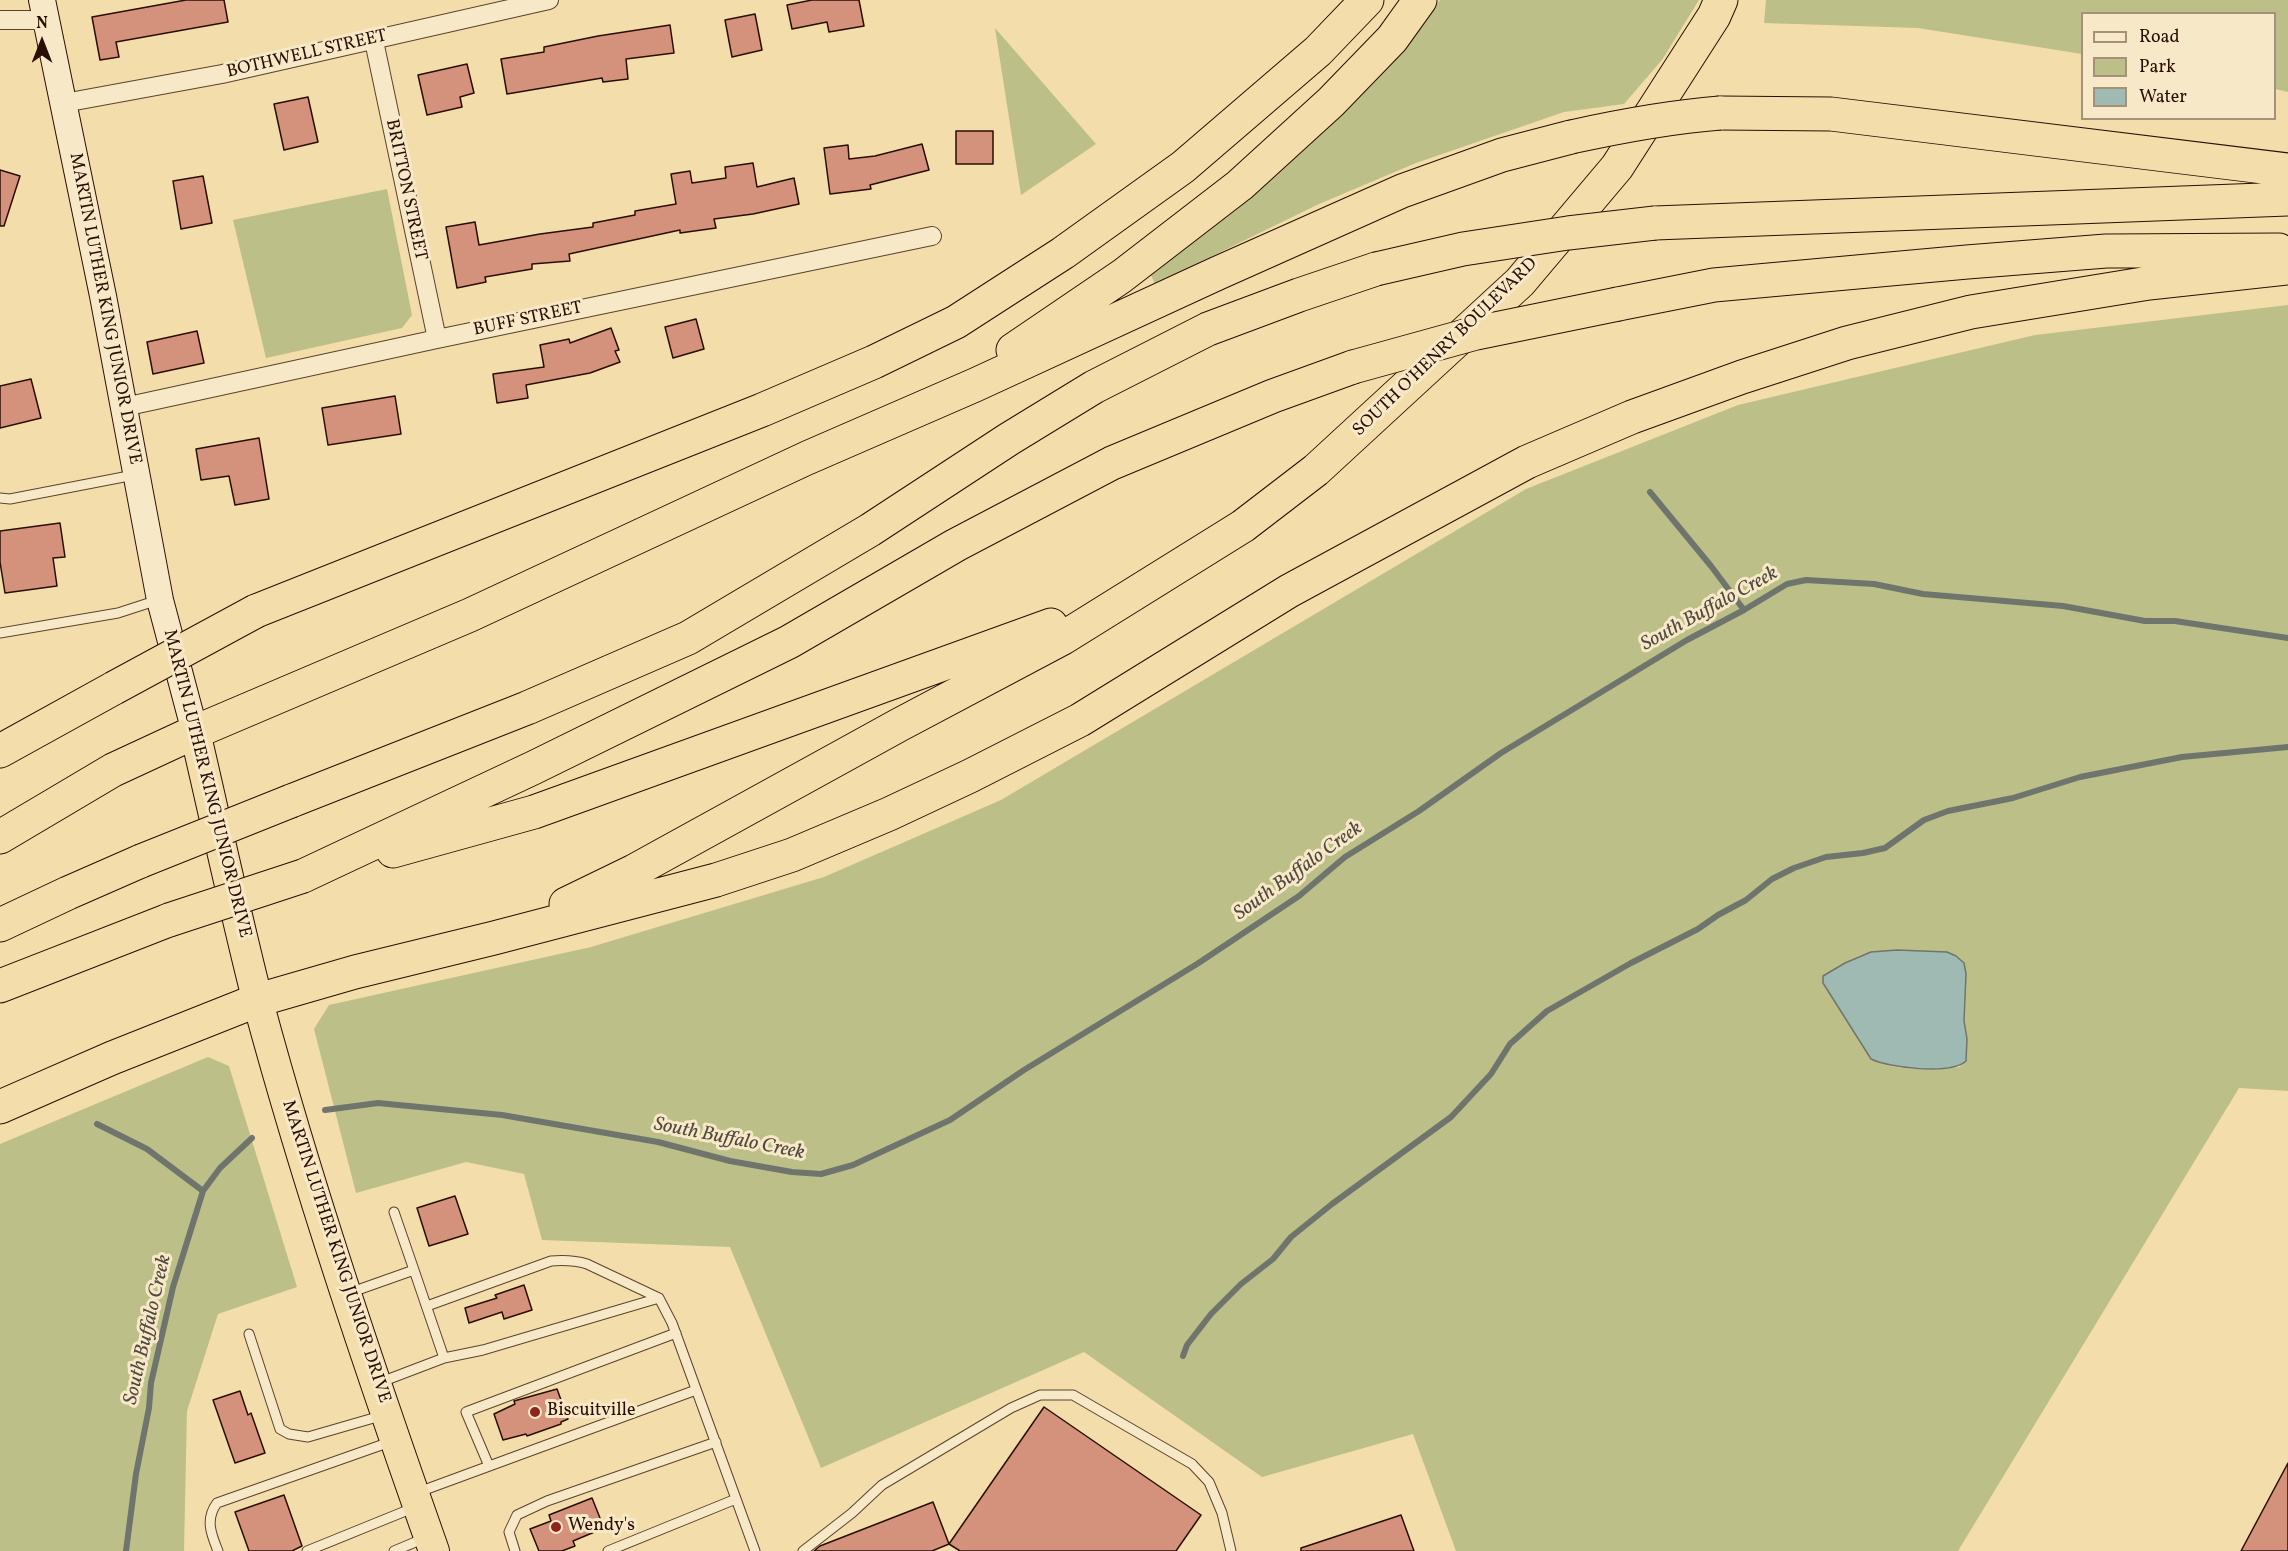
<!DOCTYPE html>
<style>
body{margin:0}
#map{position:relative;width:2288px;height:1551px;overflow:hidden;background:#f2ddab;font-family:Vollkorn,serif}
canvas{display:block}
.legend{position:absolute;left:2081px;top:12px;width:195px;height:108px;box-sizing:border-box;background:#f7e9c8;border:2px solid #a59179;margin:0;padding:8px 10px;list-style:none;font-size:18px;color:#290e03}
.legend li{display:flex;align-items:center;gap:12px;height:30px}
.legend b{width:30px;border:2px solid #a59179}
.north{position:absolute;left:12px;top:12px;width:60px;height:60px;-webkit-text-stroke:4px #f7e9c8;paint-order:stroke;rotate:0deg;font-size:16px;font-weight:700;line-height:24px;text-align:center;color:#290e03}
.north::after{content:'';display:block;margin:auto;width:21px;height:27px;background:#290e03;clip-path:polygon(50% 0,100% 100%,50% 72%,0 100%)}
</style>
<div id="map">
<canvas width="2288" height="1551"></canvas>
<ul class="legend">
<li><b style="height:8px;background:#f7e9c8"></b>Road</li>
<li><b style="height:16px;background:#bcc088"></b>Park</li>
<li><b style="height:16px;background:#9ebab3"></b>Water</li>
</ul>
<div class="north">N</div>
</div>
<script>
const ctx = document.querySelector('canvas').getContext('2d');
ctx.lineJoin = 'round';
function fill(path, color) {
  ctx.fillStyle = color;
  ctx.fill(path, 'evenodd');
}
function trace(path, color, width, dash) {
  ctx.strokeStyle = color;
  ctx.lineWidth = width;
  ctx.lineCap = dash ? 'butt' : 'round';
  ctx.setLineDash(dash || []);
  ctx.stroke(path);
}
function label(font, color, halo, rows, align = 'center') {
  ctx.font = font + ' Vollkorn,serif';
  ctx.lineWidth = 6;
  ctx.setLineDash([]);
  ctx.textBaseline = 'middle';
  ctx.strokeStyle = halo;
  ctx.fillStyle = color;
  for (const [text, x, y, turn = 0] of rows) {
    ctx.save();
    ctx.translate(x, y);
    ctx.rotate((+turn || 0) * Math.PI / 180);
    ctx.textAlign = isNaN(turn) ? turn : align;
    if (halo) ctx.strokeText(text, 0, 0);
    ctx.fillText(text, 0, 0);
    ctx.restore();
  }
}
fill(new Path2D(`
 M1440 0H1699L1662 60 1624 104 1564 112 1416 163 1319 204 1155 284 1150 273 1392 56Z
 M1766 0H2288V92L2275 89 2274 14H2082V54L1918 28 1764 23Z
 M995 28 1096 144 1021 195Z
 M387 189 412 315 402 328 266 358 233 220Z
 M2288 305V1091L2239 1088 1958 1551H1456L1413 1434 1262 1477 1084 1352 821 1468 730 1247 542 1240 524 1174 466 1162 356 1193 314 1029 329 1005 591 947 824 877 1001 800 1526 489 1738 405 2035 335ZM1897 950 1947 952 1966 974 1964 1021 1967 1039 1960 1067C1935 1070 1893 1071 1871 1060L1823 983V976L1845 963Z
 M208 1057 229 1066 297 1287 218 1314 187 1411 184 1551H0V1144Z`), '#bcc088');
const water = new Path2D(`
 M1897 950 1947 952 1956 956 1964 963 1966 974 1964 1021 1967 1039 1966 1061C1951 1075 1888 1068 1871 1059L1823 983V976L1845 963 1871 952Z`);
fill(water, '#9ebab3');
trace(water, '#6f756d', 1.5);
trace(new Path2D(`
 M1650 492 1711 566 1744 610
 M325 1110 378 1103 502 1115 658 1142 730 1161 792 1172 821 1174 853 1165 950 1120 1024 1070 1197 964 1299 896 1345 857 1419 811 1501 753 1687 640 1744 610 1787 584 1806 580 1874 584 1923 594 2063 606 2145 621H2175L2288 638
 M97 1124 147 1149 203 1191
 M1183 1356 1187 1345 1211 1314 1241 1284 1273 1259 1291 1237 1332 1204 1451 1117 1491 1074 1510 1044 1547 1011 1631 963 1698 929 1718 915 1746 900 1772 879 1794 868 1826 857 1863 853 1885 848 1924 820 1948 811 2013 798 2080 777 2182 757 2288 747
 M126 1551 136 1474 149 1408 151 1383 173 1287 203 1191 220 1168 252 1138`), '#6f756d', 6);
const building = new Path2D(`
 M186 0H224L228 22 116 42 119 57 100 60 92 17Z
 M812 0H859L864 26 829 32 827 22 792 29 787 5Z
 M755 14 762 50 732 57 725 20Z
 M670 25 674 53 626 59 628 79 603 82 602 78 507 94 501 59 544 52V47L598 36Z
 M467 64 474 93 460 97 462 107 427 115 418 75Z
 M308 97 318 142 284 150 274 104Z
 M956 131H993V164H956Z
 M922 144 929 170 870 185 871 189 830 194 824 148 848 145 849 159 875 156Z
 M753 163 757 187 794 178 799 204 753 214 714 219 716 228 680 233V230L569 254 570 261 532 264V269L485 277 486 282 457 288 446 227 475 222 479 245 540 234 593 227V223L635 215V211L676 204 671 174 690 171 692 183 726 178 725 167Z
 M0 170 20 176 4 226H0Z
 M203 176 212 223 181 229 173 181Z
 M696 319 704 349 673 358 665 327Z
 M611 328 619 350 615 351 620 362 590 373 526 385 528 398 497 403 493 374 544 367 540 345 569 339 570 343Z
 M197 331 204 363 153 374 147 342Z
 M31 379 41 418 0 428V386Z
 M395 396 401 434 328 445 322 408Z
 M259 438 269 499 235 505 229 476 201 480 196 449Z
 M60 523 65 557 53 558 57 586 5 593 0 562V531Z
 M455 1196 468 1234 429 1246 417 1208Z
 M524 1285 532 1310 504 1319 502 1312 469 1323 465 1308 497 1298 495 1295Z
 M557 1389 568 1419 561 1422V1424L527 1436 526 1434 503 1440 494 1414 515 1404 514 1401Z
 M240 1391 248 1415 251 1413 265 1453 235 1463 213 1400Z
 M1044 1407 1201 1515 1176 1551H960L949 1544Z
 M2288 1463V1551H2241Z
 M284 1495 302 1546 292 1551H249L235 1512Z
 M592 1498 604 1528 573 1541 575 1546 562 1551H539L530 1529 551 1521 549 1515Z
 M933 1502 949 1544 932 1551H814L820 1546Z
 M1401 1515 1414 1551H1301V1548Z`);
fill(building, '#d4927d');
trace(building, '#290e03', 1.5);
const service = new Path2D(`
 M0 498 10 499 134 475
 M0 633 118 613 158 600
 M394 1212 414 1270
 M349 1293 414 1270 444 1358
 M427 1306 551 1261C564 1260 574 1260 587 1264L659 1298
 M249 1334 280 1429 289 1434 308 1437 384 1415
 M381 1382 444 1358 483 1350 659 1298 672 1323 755 1551
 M489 1466 466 1412 676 1333
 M416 1493 696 1390
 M218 1551C211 1534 205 1519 217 1503L390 1442
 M307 1551 413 1508
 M394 1551 425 1538
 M515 1551 509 1532 517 1515 547 1501 716 1442
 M608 1551 736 1499
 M803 1551 852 1513 882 1485 1011 1408 1040 1395H1073L1192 1464 1209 1482 1222 1513 1231 1551`);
const minor = new Path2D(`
 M0 20H46
 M374 41 437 339
 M64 103 222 74 549 0
 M124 407 437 339 932 236`);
const secondary = new Path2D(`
 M42 0 103 296 160 600 195 732`);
const trunk = new Path2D(`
 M195 732C216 822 235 912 258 1002 308 1187 370 1370 434 1551`);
const motorway = new Path2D(`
 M1720 113 1831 114 2288 170
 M1655 223 2288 199
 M1618 304 1714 285 1967 262 2106 251 2279 250
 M1013 350 1122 276 1240 185 1331 102 1392 39 1420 0
 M256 611 762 410 874 362 956 322 1063 253 1183 167 1318 51 1367 0
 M0 751 114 688
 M291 801 527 708 688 638 870 530 1009 439 1094 387 1208 329 1299 295 1376 269
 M0 837 113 770 195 732 470 615 807 458 975 385 1218 273 1402 191 1502 155 1571 137
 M393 851 534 812 1051 625
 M303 876 533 768 789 642 956 545 1112 463 1273 396 1353 367
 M566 904 634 871 899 725 1063 638 1243 526 1316 470 1520 282 1617 167 1714 16 1721 0
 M0 925 68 893 141 861
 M0 986 169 920
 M0 1107 112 1058 258 1000 355 972 494 938 716 880 792 855 889 814 970 776 1080 720 1289 591 1527 462 1632 417 1742 377 1847 343 1971 312 2149 283 2288 268`);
trace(service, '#5b422d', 11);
trace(minor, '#5b422d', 20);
trace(secondary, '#290e03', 28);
trace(trunk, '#290e03', 32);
trace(motorway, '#290e03', 35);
trace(service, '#f7e9c8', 9);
trace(minor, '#f7e9c8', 18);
trace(secondary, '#f7e9c8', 26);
trace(trunk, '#f2ddab', 30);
trace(motorway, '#f2ddab', 33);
const motorwayBridge = new Path2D(`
 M1571 137C1621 126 1669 117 1720 113
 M1376 269 1463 249 1568 233 1655 223
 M1353 367 1476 333 1618 304
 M114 688 256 611
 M141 861 291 801
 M169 920 303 876`);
trace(motorwayBridge, '#290e03', 35, []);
trace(motorwayBridge, '#f2ddab', 33);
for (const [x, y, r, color] of [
 [535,1412,6,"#8f2418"],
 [556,1527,6,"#8f2418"]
]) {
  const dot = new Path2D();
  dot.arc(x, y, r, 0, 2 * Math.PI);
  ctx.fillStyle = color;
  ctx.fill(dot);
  trace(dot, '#f7e9c8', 2);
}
label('18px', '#290e03', '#f7e9c8', [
 ["BOTHWELL STREET",307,55,-13],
 ["BRITTON STREET",405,190,78],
 ["MARTIN LUTHER KING JUNIOR DRIVE",104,309,79],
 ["BUFF STREET",528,320,-12],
 ["SOUTH O'HENRY BOULEVARD",1446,348,-44],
 ["MARTIN LUTHER KING JUNIOR DRIVE",206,784,76],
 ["MARTIN LUTHER KING JUNIOR DRIVE",335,1252,72]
]);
label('18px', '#290e03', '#f7e9c8', [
 ["Biscuitville",547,1412],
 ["Wendy's",568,1527]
], 'left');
label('italic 20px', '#524a41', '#f7e9c8', [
 ["South Buffalo Creek",1710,610,-29],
 ["South Buffalo Creek",1299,872,-36],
 ["South Buffalo Creek",729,1140,11],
 ["South Buffalo Creek",149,1330,-77]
]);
</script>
